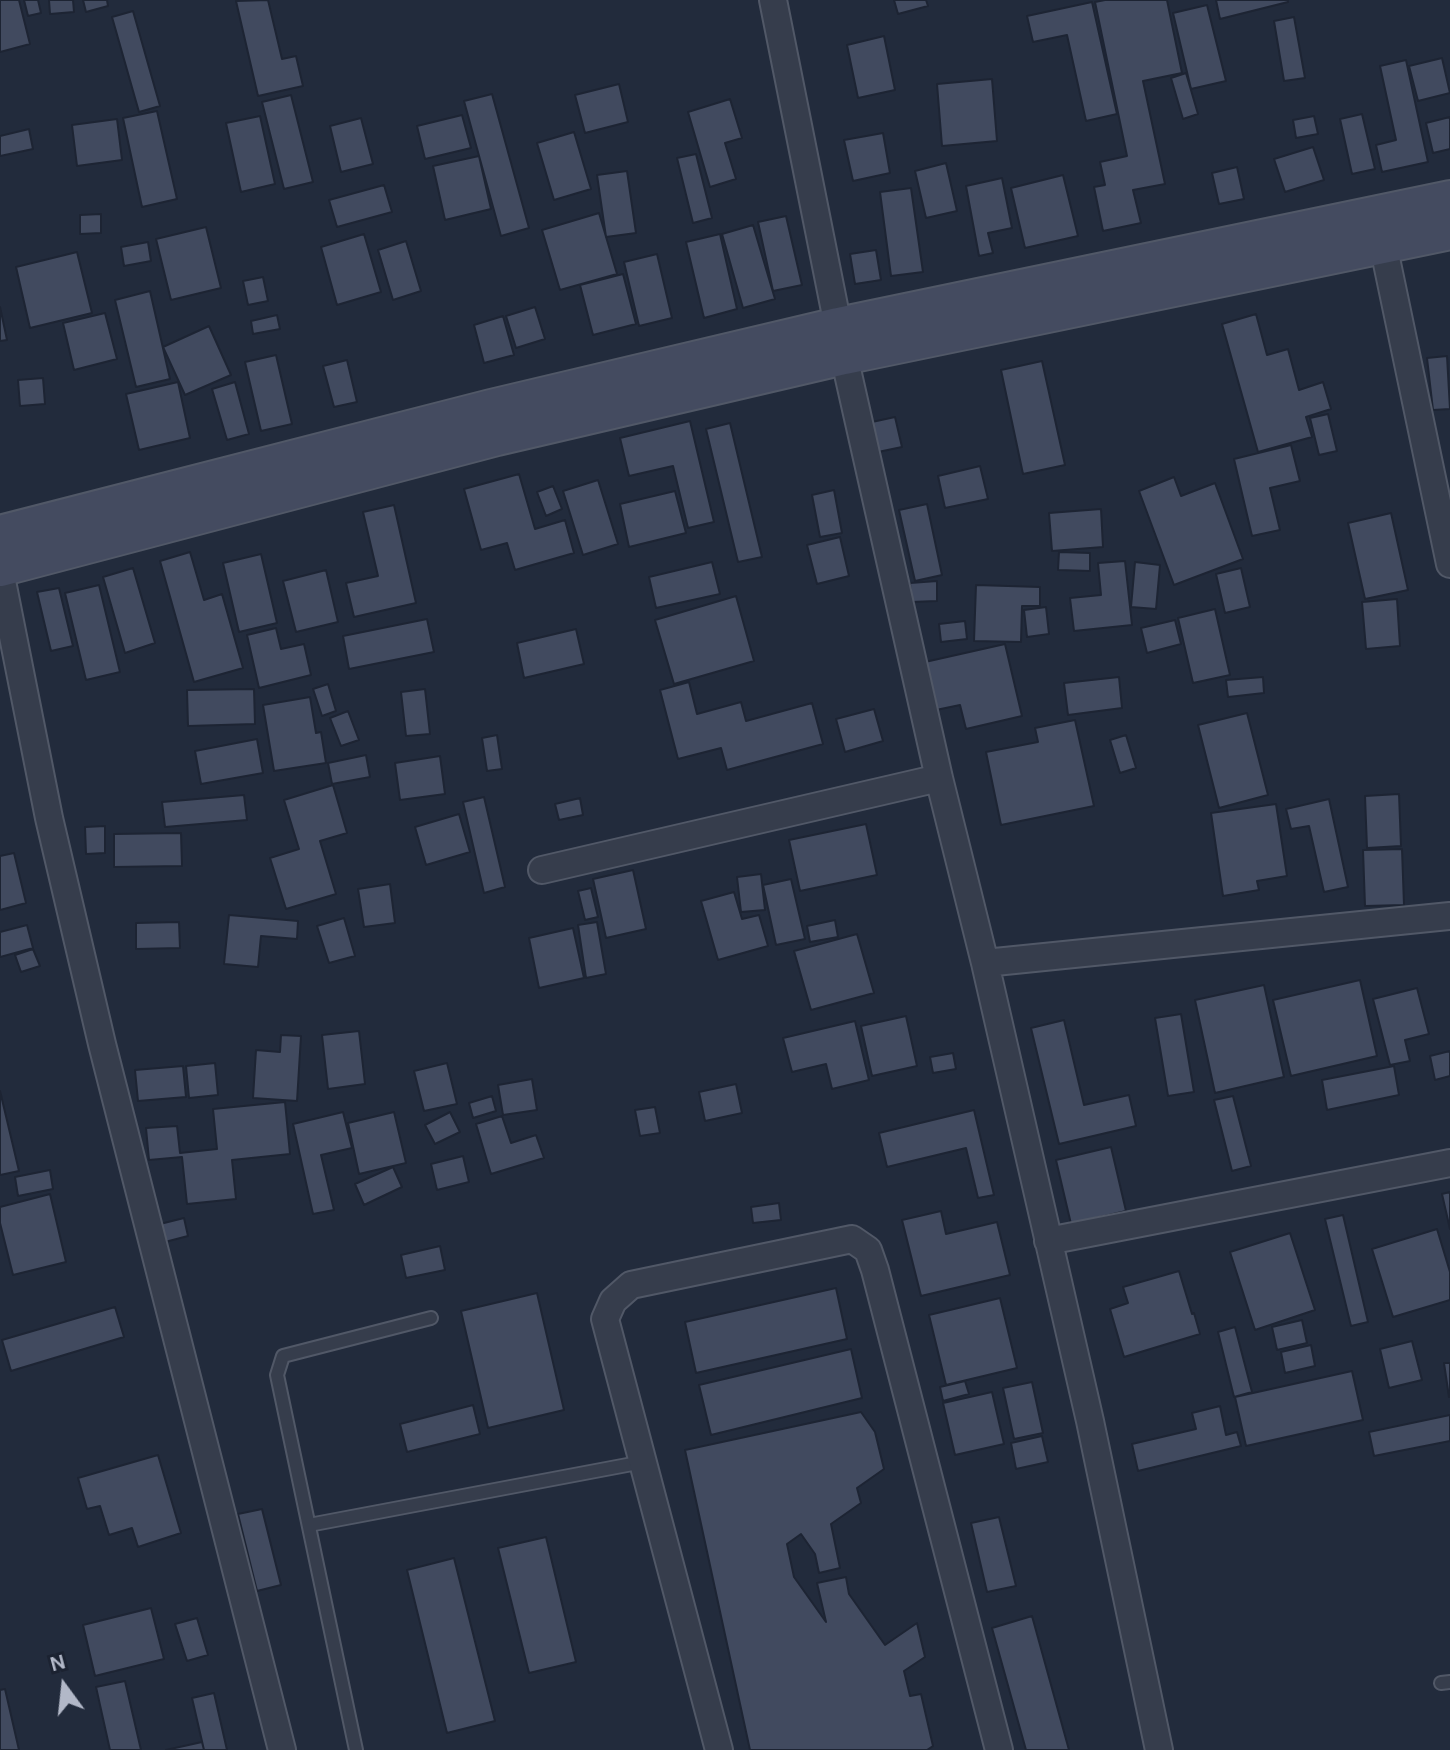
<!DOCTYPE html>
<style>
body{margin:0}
#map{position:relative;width:1450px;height:1750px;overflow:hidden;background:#222b3c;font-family:Karla,sans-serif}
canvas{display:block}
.north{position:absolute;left:24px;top:1646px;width:80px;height:80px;-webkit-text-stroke:6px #1b2231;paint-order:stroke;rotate:345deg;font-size:22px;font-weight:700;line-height:32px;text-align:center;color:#b2b8c8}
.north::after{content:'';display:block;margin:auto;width:28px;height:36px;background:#b2b8c8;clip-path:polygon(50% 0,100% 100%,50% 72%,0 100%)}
</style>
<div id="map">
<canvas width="1450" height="1750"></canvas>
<div class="north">N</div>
</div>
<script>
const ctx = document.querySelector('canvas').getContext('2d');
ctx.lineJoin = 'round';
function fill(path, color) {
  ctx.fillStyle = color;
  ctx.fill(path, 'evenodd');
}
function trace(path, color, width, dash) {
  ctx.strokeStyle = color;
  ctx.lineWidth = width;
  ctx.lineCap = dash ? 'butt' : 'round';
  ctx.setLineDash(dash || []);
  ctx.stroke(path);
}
const building = new Path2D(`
 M0 0H19L30 44 0 52Z
 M24 0H38L41 13 28 16Z
 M49 0H73L74 12 50 14Z
 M83 0H107L108 6 86 12Z
 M268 0 282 59 296 56 303 86 258 96 236 1Z
 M894 0H926L928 6 898 14Z
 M1105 0H1167L1182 73 1143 81 1165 184 1133 190 1141 223 1103 231 1094 187 1105 185 1100 162 1127 156 1095 2Z
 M1216 0H1288V2L1220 19Z
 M1092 2 1117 114 1086 121 1067 35 1033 42 1027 16Z
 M1207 5 1226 81 1191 89 1173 13Z
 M133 11 160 106 139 112 112 17Z
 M1294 17 1305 78 1284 81 1274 21Z
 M884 36 895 90 858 98 847 45Z
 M1442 58 1450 93 1418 101 1409 66Z
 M1406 60 1428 162 1382 172 1376 145 1396 140 1380 66Z
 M1186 73 1198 114 1183 119 1171 78Z
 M992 79 997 141 942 146 937 84Z
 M619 84 628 122 585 133 575 95Z
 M492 94 529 228 501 236 464 101Z
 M291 95 313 182 284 189 262 102Z
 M730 99 742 138 725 143 736 179 710 187 688 112Z
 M157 111 177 199 142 207 123 118Z
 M1362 114 1375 169 1352 174 1340 119Z
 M462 115 471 148 425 159 417 126Z
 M260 116 275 184 241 192 226 123Z
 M1314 116 1318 134 1296 138 1293 120Z
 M1450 117V149L1433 153 1426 123Z
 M361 118 373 164 341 172 330 126Z
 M117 119 122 160 77 166 72 125Z
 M29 129 33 149 0 156V136Z
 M574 132 591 189 554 200 537 143Z
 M883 133 890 173 853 181 844 140Z
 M1313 147 1324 180 1285 192 1274 159Z
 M696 154 712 218 693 223 677 158Z
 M479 156 491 209 445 220 433 166Z
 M946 163 957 211 926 218 915 171Z
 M1237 167 1244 199 1219 204 1212 173Z
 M627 171 636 233 606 237 597 175Z
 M1063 175 1078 236 1025 248 1011 188Z
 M1002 178 1012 228 988 233 993 253 979 256 966 186Z
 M384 185 392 212 337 227 329 200Z
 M911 188 923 272 891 276 880 192Z
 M599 213 617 274 560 290 542 230Z
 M101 214V233L80 234V215Z
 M786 216 802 285 773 291 758 222Z
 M753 225 775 299 743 308 722 234Z
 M206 227 221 288 171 300 156 239Z
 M364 234 381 292 337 305 321 247Z
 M720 234 737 309 704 318 686 242Z
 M406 241 421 291 393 300 378 250Z
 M148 242 151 261 124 266 121 247Z
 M876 250 881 280 855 284 850 254Z
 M77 252 92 313 30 328 16 267Z
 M657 254 672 318 639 326 624 262Z
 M623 274 636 324 593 335 580 285Z
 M263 277 268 301 248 305 243 281Z
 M150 291 170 379 136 387 115 300Z
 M0 307 7 340 0 341Z
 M535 307 545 339 516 348 506 316Z
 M105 313 117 359 74 370 63 323Z
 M1256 314 1267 355 1288 349 1299 390 1323 382 1331 409 1306 417 1312 437 1258 452 1222 324Z
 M277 315 280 329 253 334 251 321Z
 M503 316 514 355 484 363 474 325Z
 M209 326 231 375 185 395 163 347Z
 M276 355 292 424 261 431 245 362Z
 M1447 356 1450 409 1433 410 1427 358Z
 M347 360 357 402 334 407 323 366Z
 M1042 361 1065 465 1023 474 1001 370Z
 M43 378 45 404 20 406 18 380Z
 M178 382 190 438 139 450 126 394Z
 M235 382 249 434 227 440 212 389Z
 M1328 414 1337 451 1319 455 1310 418Z
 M895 417 902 447 878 452 872 422Z
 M690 421 714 522 688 528 673 466 629 476 620 438Z
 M730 423 762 557 738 562 706 429Z
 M1291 445 1300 481 1270 488 1280 530 1252 536 1234 459Z
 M980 466 988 499 945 508 938 476Z
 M519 474 535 529 565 520 574 553 515 570 507 543 481 550 464 489Z
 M1174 477 1181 496 1215 483 1243 559 1174 585 1139 491Z
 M598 480 618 544 583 555 563 491Z
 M553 486 562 509 546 516 537 492Z
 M834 490 842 533 820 537 812 495Z
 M675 491 686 533 629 547 620 504Z
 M927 504 942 575 915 581 899 510Z
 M394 505 416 603 354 617 346 583 378 576 363 512Z
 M1101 509 1103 547 1052 551 1049 513Z
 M1391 513 1408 590 1365 599 1348 523Z
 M840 537 849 576 817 584 807 545Z
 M190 552 204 600 222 594 243 668 194 682 160 561Z
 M1059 552 1090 553V571L1058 570Z
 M261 554 277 623 239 632 223 563Z
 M1125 561 1132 625 1074 631 1070 598 1101 595 1098 563Z
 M712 562 720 594 656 608 649 577Z
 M1135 562 1160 565 1156 609 1131 607Z
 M133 568 155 643 125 653 103 577Z
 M1241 568 1250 607 1225 613 1216 574Z
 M326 570 338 622 296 632 283 581Z
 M937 581V601L911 602 910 583Z
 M99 585 120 672 86 680 65 593Z
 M976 585 1040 587V606H1022L1021 642 974 641Z
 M59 588 73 646 51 651 37 592Z
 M736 596 754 661 674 684 655 620Z
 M1397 599 1400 646 1366 649 1362 602Z
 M1046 607 1049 634 1027 637 1024 610Z
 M1215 609 1230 675 1193 683 1178 618Z
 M427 619 434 652 349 669 343 636Z
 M1175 620 1181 644 1147 653 1141 628Z
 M965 621 967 639 941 642 939 624Z
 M276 628 281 649 304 644 311 675 259 688 247 635Z
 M576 629 584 664 524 678 517 643Z
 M1005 644 1022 716 966 729 960 705 936 710 925 662Z
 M1119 677 1122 708 1068 715 1064 683Z
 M1263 677 1264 693 1228 697 1226 680Z
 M689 682 697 714 741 702 746 721 812 703 823 744 727 770 721 748 678 759 660 690Z
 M328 684 336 711 322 716 313 689Z
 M254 689 255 724 188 726 187 690Z
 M425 689 430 734 406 736 401 692Z
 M310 697 316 733 321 732 326 763 274 771 263 705Z
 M874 709 883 741 845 752 836 719Z
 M348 711 359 740 341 746 330 718Z
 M1247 713 1268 795 1219 808 1198 725Z
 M1075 720 1094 806 1001 825 986 752 1038 742 1035 728Z
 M497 735 502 769 487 771 482 738Z
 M1126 735 1136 768 1120 773 1110 740Z
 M257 739 263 773 201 784 195 751Z
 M366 755 370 777 332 784 328 763Z
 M440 756 445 794 400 800 395 763Z
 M333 785 347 833 320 841 336 894 286 909 270 858 299 849 284 800Z
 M1399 794 1401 846 1367 848 1365 796Z
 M244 795 247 820 165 827 162 802Z
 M484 797 505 887 484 893 463 802Z
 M580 798 583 815 559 820 555 804Z
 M1329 799 1348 887 1324 892 1309 826 1291 829 1286 809Z
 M1276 804 1287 876 1257 881 1259 890 1223 896 1211 813Z
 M459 814 470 852 426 865 415 827Z
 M866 824 877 875 800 891 789 840Z
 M105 826V853L86 854 85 827Z
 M181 833 182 866 114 867V834Z
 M1402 849 1404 905 1365 906 1363 850Z
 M14 853 26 903 0 910V856Z
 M633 870 646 929 606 938 593 879Z
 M761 874 765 910 741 912 737 877Z
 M791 879 805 939 776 945 763 885Z
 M390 884 395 923 364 927 358 889Z
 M591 888 598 917 585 920 578 891Z
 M734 892 742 919 759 915 768 946 718 960 701 901Z
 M229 915 298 921 297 939 261 936 258 967 224 964Z
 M344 918 355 956 329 963 317 926Z
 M835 920 838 937 810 942 807 926Z
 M179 922 180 948 136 949V923Z
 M597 922 606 974 586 978 578 925Z
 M27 925 33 948 0 957V932Z
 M573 928 584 978 539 988 529 938Z
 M857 934 874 993 811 1010 794 951Z
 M33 949 40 966 21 972 15 955Z
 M1360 980 1377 1056 1291 1076 1273 1000Z
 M1264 985 1284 1077 1215 1093 1195 1000Z
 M1417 988 1429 1034 1405 1040 1410 1061 1390 1065 1373 999Z
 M1181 1014 1194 1092 1168 1096 1155 1018Z
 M906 1016 917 1066 872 1076 861 1026Z
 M1064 1020 1084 1105 1129 1095 1136 1126 1059 1144 1031 1028Z
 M855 1021 869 1080 832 1089 826 1064 792 1072 783 1038Z
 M359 1031 365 1084 328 1089 322 1035Z
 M281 1035 301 1036 297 1101 253 1098 256 1050 280 1052Z
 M1450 1051V1076L1435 1080 1430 1056Z
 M953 1053 956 1069 933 1073 930 1057Z
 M215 1063 218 1095 189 1098 186 1066Z
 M447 1063 457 1104 424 1111 414 1071Z
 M183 1066 186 1097 138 1101 135 1070Z
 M1394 1066 1399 1095 1327 1110 1322 1080Z
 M532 1079 537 1110 503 1115 498 1085Z
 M736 1084 742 1113 705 1121 699 1092Z
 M0 1091 19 1171 0 1175Z
 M492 1096 496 1111 473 1118 469 1103Z
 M1233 1096 1251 1166 1232 1171 1214 1100Z
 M285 1102 290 1154 232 1160 236 1199 187 1204 182 1157 149 1160 146 1128 177 1126 180 1153 217 1149 213 1109Z
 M655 1107 660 1133 640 1136 635 1110Z
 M974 1110 994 1195 978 1198 966 1148 887 1167 879 1133Z
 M343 1112 352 1148 321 1155 334 1210 313 1214 293 1124Z
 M394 1112 406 1163 359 1174 348 1123Z
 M450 1112 460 1132 435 1144 425 1125Z
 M502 1116 511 1143 536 1135 544 1158 491 1174 476 1124Z
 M1111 1147 1126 1211 1071 1224 1056 1160Z
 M463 1156 469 1182 437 1190 431 1164Z
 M393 1167 402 1187 364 1205 355 1184Z
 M50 1170 53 1189 18 1196 15 1177Z
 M1450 1192V1229L1442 1194Z
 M50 1194 66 1262 13 1275 0 1223V1207Z
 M779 1203 781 1220 753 1223 751 1207Z
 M941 1211 946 1234 997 1222 1010 1275 921 1296 902 1220Z
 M1343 1215 1368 1322 1351 1326 1325 1219Z
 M184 1218 188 1236 165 1242 160 1224Z
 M1437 1229 1450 1272V1300L1393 1317 1372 1249Z
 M1290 1233 1315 1310 1255 1330 1230 1252Z
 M440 1246 445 1270 406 1278 401 1255Z
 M1179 1271 1192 1314 1194 1313 1200 1334 1124 1357 1110 1309 1128 1303 1123 1287Z
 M836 1288 847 1339 696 1373 685 1322Z
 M537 1293 564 1410 488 1428 461 1311Z
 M1000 1298 1017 1368 946 1385 929 1315Z
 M115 1307 124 1337 11 1371 2 1340Z
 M1302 1320 1307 1343 1277 1350 1272 1327Z
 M1235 1327 1252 1392 1234 1397 1218 1332Z
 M1412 1341 1422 1380 1389 1388 1380 1349Z
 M1311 1345 1315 1366 1285 1373 1281 1352Z
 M851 1349 862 1398 711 1435 699 1385Z
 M1444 1363H1450V1397H1449Z
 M1352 1371 1363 1420 1246 1446 1235 1397Z
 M965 1381 969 1394 943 1401 940 1387Z
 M1032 1382 1043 1433 1014 1439 1003 1388Z
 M992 1392 1004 1444 955 1455 943 1403Z
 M473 1405 480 1434 407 1452 400 1424Z
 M1220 1406 1226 1435 1237 1432 1241 1446 1138 1471 1132 1444 1196 1429 1192 1413Z
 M861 1412 875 1432 884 1469 857 1488 861 1503 831 1524 840 1568 819 1573 815 1554 801 1534 787 1544 794 1577 826 1622 817 1583 846 1577 849 1594 885 1645 917 1623 925 1657 904 1671 910 1696 921 1694 933 1746 927 1750H750L685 1450Z
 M1450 1415V1441L1374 1456 1369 1432Z
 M1042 1436 1048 1462 1016 1469 1011 1443Z
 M158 1455 181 1533 138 1547 132 1528 109 1535 100 1506 87 1509 78 1478Z
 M262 1509 281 1585 257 1591 238 1514Z
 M999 1517 1016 1586 987 1592 971 1523Z
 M546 1537 576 1662 529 1673 498 1548Z
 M454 1558 495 1721 447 1733 407 1570Z
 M151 1608 164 1659 95 1676 83 1625Z
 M1032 1616 1069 1750H1026L992 1628Z
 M197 1618 208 1655 187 1661 175 1624Z
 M125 1681 141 1750H110L96 1687Z
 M5 1689 19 1750H0V1690Z
 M214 1693 227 1750H204L192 1698Z
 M202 1742 204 1750H166Z`);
fill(building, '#414a5f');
trace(building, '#1d2433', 2);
const service = new Path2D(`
 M309 1525 643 1462
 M1441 1683 1450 1682
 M356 1750 277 1375 283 1356 431 1318`);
const minor = new Path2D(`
 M773 0 844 356 939 778 985 963 1090 1421 1159 1750
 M1383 244 1450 564
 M0 571 49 818 102 1044 282 1750
 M542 870 939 778
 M985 963 1450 916
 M1048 1241 1450 1163
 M719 1750 605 1319 613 1301 631 1285 852 1239 868 1250 875 1270 999 1750`);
const secondary = new Path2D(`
 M0 534 491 408 838 326 1450 199
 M0 568 497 437 844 356 1450 231`);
trace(service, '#515867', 16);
trace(minor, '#515867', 30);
trace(secondary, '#515867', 40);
trace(service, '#363d4c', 12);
trace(minor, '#363d4c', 26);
trace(secondary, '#444b60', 36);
</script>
